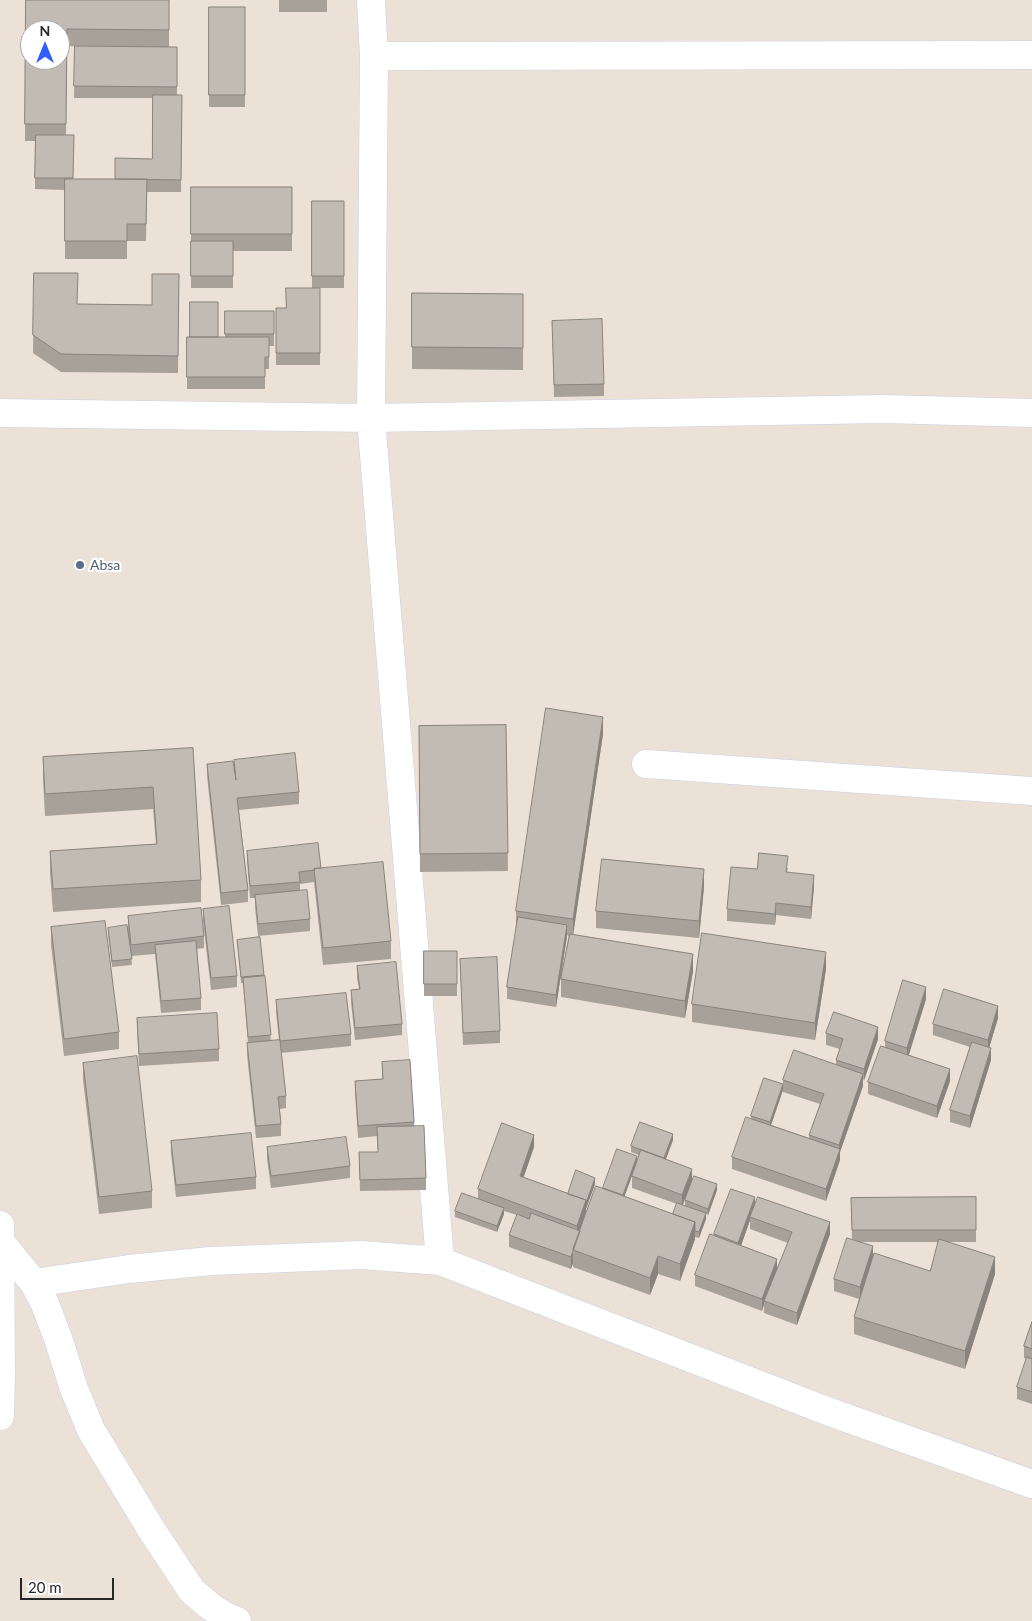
<!DOCTYPE html>
<style>
body{margin:0}
#map{position:relative;width:1032px;height:1621px;overflow:hidden;background:#ebe1d6;font-family:Lato,sans-serif}
canvas{display:block}
.north{position:absolute;left:20px;top:20px;width:50px;height:50px;box-sizing:border-box;background:#fff;border:1px solid #a9a9a9;border-radius:50%;rotate:0deg;font-size:14px;font-weight:700;line-height:20px;text-align:center;color:#272727}
.north::after{content:'';display:block;margin:auto;width:18px;height:22px;background:#2f5dff;clip-path:polygon(50% 0,100% 100%,50% 72%,0 100%)}
.scale{position:absolute;left:20px;top:1578px;width:94px;height:22px;box-sizing:border-box;border:2px solid #272727;border-top:0;padding-left:6px;font-size:15px;line-height:18px;white-space:nowrap;color:#272727;-webkit-text-stroke:4px #fff;paint-order:stroke}
</style>
<div id="map">
<canvas width="1032" height="1621"></canvas>
<div class="north">N</div>
<div class="scale">20 m</div>
</div>
<script>
const ctx = document.querySelector('canvas').getContext('2d');
ctx.lineJoin = 'round';
function trace(path, color, width, dash) {
  ctx.strokeStyle = color;
  ctx.lineWidth = width;
  ctx.lineCap = dash ? 'butt' : 'round';
  ctx.setLineDash(dash || []);
  ctx.stroke(path);
}
function fill(path, color) {
  ctx.fillStyle = color;
  ctx.fill(path, 'evenodd');
}
function label(font, color, halo, rows, align = 'center') {
  ctx.font = font + ' Lato,sans-serif';
  ctx.lineWidth = 4.5;
  ctx.setLineDash([]);
  ctx.textBaseline = 'middle';
  ctx.strokeStyle = halo;
  ctx.fillStyle = color;
  for (const [text, x, y, turn = 0] of rows) {
    ctx.save();
    ctx.translate(x, y);
    ctx.rotate((+turn || 0) * Math.PI / 180);
    ctx.textAlign = isNaN(turn) ? turn : align;
    if (halo) ctx.strokeText(text, 0, 0);
    ctx.fillText(text, 0, 0);
    ctx.restore();
  }
}
const minor = new Path2D(`
 M371 0 374 56 371 418 440 1261
 M374 56 1032 55
 M0 413 371 418 884 409 1032 413
 M646 764 1032 791
 M1 1243 34 1283 45 1304 59 1341 74 1389 91 1430 151 1529 192 1591 211 1607 227 1617 237 1621
 M34 1283 129 1269 211 1261 361 1255 440 1261 827 1411 1032 1484`);
const secondary = new Path2D(`
 M0 1225 1 1374 0 1416`);
trace(minor, '#cbd0e2', 29);
trace(secondary, '#cbd0e2', 29);
trace(minor, '#fff', 28);
trace(secondary, '#fff', 28);
fill(new Path2D(`
 M26 0H169V47L67 46 66 135H74L73 179H115L152 159 153 98H74L75 46 177 47V95H182L181 192H147L146 241H127V259H65V190L35 189V141H25Z
 M279 0H327V12H279Z
 M209 7H245V107H209Z
 M191 187H292V251H233V288H191Z
 M312 201H344V288H312Z
 M34 273 78 304 152 305 179 274 178 373 61 372 33 353Z
 M320 288V365H276V308H286Z
 M412 293 523 294V370L412 369Z
 M225 311H274V346H269V369H265V389H187V337H225Z
 M552 321 604 384V396L554 397Z
 M506 725 508 871 420 872 419 726Z
 M603 734 573 934 693 971 685 1018 561 997V979L569 936 567 935 556 1007 507 999V987L517 928H516V911Z
 M193 748 201 880V902L53 912 50 873V851L156 844 153 809 45 816 43 779V757Z
 M234 760 299 792V804L239 810 248 890V902L221 905 207 776V764L234 767Z
 M247 851 321 868 391 941V959L323 965 314 882 300 884V891L310 919V931L258 936 255 907V898H250L247 862Z
 M788 868 787 872 814 887 811 919 776 915 775 925 727 921V909L757 869Z
 M704 887 699 938 596 928V911Z
 M203 909 237 976V987L211 990 203 921Z
 M128 916 204 936V948L197 949 201 998V1010L161 1013 155 954 131 956 132 965 112 967 108 934V928H128Z
 M51 927 119 1032V1049L64 1056 51 945Z
 M260 937 271 1041 279 1040 276 1012V1000L351 1034V1046L281 1053 286 1096V1108L280 1109 281 1124V1136L256 1138 247 1055 248 1043 243 983H241L237 940Z
 M424 951H457V996H424Z
 M460 959 500 1031V1043L463 1045Z
 M357 966 402 1024V1035L355 1040 351 1002V990L359 989 357 978Z
 M826 969 815 1040 692 1022V1004Z
 M926 999 909 1055 950 1081 937 1118 868 1094V1082L885 1047V1041Z
 M137 1018 219 1049V1061L139 1066 137 1030Z
 M998 1018 989 1047 991 1060 970 1128 950 1122V1110L970 1047 933 1035V1024Z
 M826 1033 878 1039 863 1081V1086L840 1152V1160L826 1201 732 1169V1157L751 1119V1116L783 1090 771 1125 809 1138V1135L820 1104 783 1092V1080L836 1065V1060L840 1049 826 1045Z
 M382 1062 414 1122V1126L426 1178V1190L360 1191 359 1152H378L377 1136 358 1138 355 1093V1081L382 1079Z
 M83 1063 152 1191V1208L99 1214 83 1080Z
 M673 1140 666 1159 692 1181 683 1205 685 1206V1200L717 1190 708 1215 706 1214V1219L699 1238 695 1237V1239L680 1281 658 1274 650 1295 573 1267V1263L571 1269 509 1247V1235L517 1215 504 1211V1214L497 1232 455 1217V1211L478 1199V1189L534 1147 523 1178 568 1194 595 1184 586 1209V1212L580 1231 603 1188 637 1162 639 1155 631 1152V1146ZM632 1176V1188L677 1204 673 1214 624 1196Z
 M171 1141 256 1177V1189L176 1197 171 1153Z
 M267 1147 350 1166V1178L271 1188 267 1159Z
 M976 1197V1242H947L995 1274 965 1369 854 1334V1317L859 1299 834 1291V1279L852 1239 851 1198ZM861 1242H939L930 1271 873 1255Z
 M755 1205 830 1234 797 1325 764 1313V1304L762 1311 695 1286V1275L714 1236V1234ZM750 1220V1229L788 1243 777 1270 741 1246Z
 M1032 1322V1404L1017 1399V1387L1027 1359 1024 1358V1346Z`), '#a7a19a');
fill(new Path2D(`
 M603 717V734L573 936V919Z
 M704 869V887L699 938V921Z
 M814 875V887L811 919V907Z
 M776 903V915L775 925V914Z
 M567 925V937L556 1007V995Z
 M826 952V969L815 1040V1023Z
 M693 954V971L685 1018V1001Z
 M926 987V999L907 1060V1048Z
 M998 1006V1018L988 1052V1040Z
 M878 1027V1039L864 1081V1069Z
 M991 1048V1060L970 1128V1116Z
 M950 1069V1081L937 1118V1106Z
 M863 1074V1086L840 1152V1160L826 1201V1189L839 1153V1145Z
 M783 1084V1090L770 1128V1122Z
 M673 1134V1140L664 1164V1158Z
 M534 1135V1147L520 1188V1176Z
 M637 1156V1162L621 1206V1200Z
 M692 1169V1181L682 1206V1195Z
 M595 1178V1184L586 1209V1212L577 1237V1226L586 1200Z
 M717 1184V1190L708 1215V1209Z
 M755 1197V1209L750 1217V1220L738 1254V1243Z
 M504 1208V1214L497 1232V1226Z
 M706 1213V1219L699 1238V1232Z
 M695 1222V1239L680 1281V1264Z
 M830 1222V1234L797 1325V1313Z
 M873 1246V1258L860 1299V1287Z
 M573 1251V1263L571 1269V1257Z
 M658 1256V1274L650 1295V1278Z
 M995 1257V1274L965 1369V1351Z
 M777 1259V1270L764 1301V1304L762 1311V1299Z`), '#88837d');
const building = new Path2D(`
 M26 0H169V30L67 29 66 124H25ZM30 30H60V60H30Z
 M209 7H245V95H209Z
 M75 46 177 47V87L74 86Z
 M153 95H182L181 180 115 179V158L152 159Z
 M36 135H74L73 178H35Z
 M65 179H147L146 224H127V241H65Z
 M191 187H292V234H191Z
 M312 201H344V276H312Z
 M191 241H233V276H191Z
 M34 273H78L77 304 152 305V274H179L178 356 61 354 33 335Z
 M286 288H320V353H276V308H286Z
 M412 293 523 294V348L412 347Z
 M190 302H218V337H190Z
 M225 311H274V334H225Z
 M602 319 604 384 554 385 552 321Z
 M187 337H269V357H265V377H187Z
 M546 708 603 717 573 919 516 911Z
 M506 725 508 853 420 854 419 726Z
 M193 748 201 880 53 889 50 851 157 844 153 787 45 794 43 757Z
 M295 753 299 792 237 798 248 890 221 893 207 764 233 761 236 780 234 760Z
 M318 843 321 868 314 869 315 870 299 872 300 882 250 886 247 851Z
 M759 853 788 856 786 872 814 875 811 907 776 903 775 914 727 909 731 867 757 869Z
 M602 859 704 869 699 921 596 911Z
 M383 862 391 941 323 948 314 869Z
 M307 890 310 919 258 924 255 895Z
 M229 906 237 976 211 978 203 909Z
 M201 908 204 936 131 945 128 916Z
 M518 917 567 925 556 995 507 987Z
 M105 921 119 1032 64 1039 51 927Z
 M127 925 132 959 112 961 108 928Z
 M702 933 826 952 815 1023 692 1004Z
 M570 934 693 954 685 1001 561 979Z
 M260 937 264 975 241 977 237 940Z
 M196 941 201 998 161 1001 155 945Z
 M424 951H457V984H424Z
 M497 957 500 1031 463 1033 460 959Z
 M396 962 402 1024 355 1028 351 990 360 989 357 966Z
 M265 976 271 1035 248 1037 243 978Z
 M903 980 926 987 907 1048 885 1041Z
 M944 989 998 1006 988 1040 933 1024Z
 M346 993 351 1034 280 1041 276 1000Z
 M834 1012 878 1027 864 1069 836 1060 843 1039 826 1033Z
 M217 1013 219 1049 139 1054 137 1018Z
 M280 1040 286 1096 278 1097 281 1124 256 1126 247 1043Z
 M972 1042 991 1048 970 1116 950 1110Z
 M881 1046 950 1069 937 1106 868 1082Z
 M794 1050 863 1074 839 1145 809 1135 824 1094 783 1080Z
 M137 1056 152 1191 99 1197 83 1063Z
 M410 1060 414 1122 358 1126 355 1081 383 1079 382 1062Z
 M764 1078 783 1084 770 1122 751 1116Z
 M746 1117 840 1149 826 1189 732 1157Z
 M640 1122 673 1134 664 1158 631 1146Z
 M502 1123 534 1135 520 1176 586 1200 577 1226 478 1189Z
 M424 1126 426 1178 360 1180 359 1152H378L377 1127Z
 M251 1133 256 1177 176 1185 171 1141Z
 M346 1137 350 1166 271 1176 267 1147Z
 M617 1149 637 1156 623 1195 603 1188Z
 M641 1150 692 1169 682 1195 632 1176Z
 M576 1170 595 1178 586 1203V1200L568 1194Z
 M694 1176 717 1184 708 1209 685 1200Z
 M596 1186 695 1222 680 1264 658 1256 650 1278 573 1250Z
 M731 1189 755 1197 738 1243 714 1234Z
 M462 1193 504 1208 497 1226 455 1211Z
 M758 1197 830 1222 797 1313 764 1301 792 1232 750 1217Z
 M976 1197V1230H852L851 1198Z
 M677 1203 706 1213 699 1232 695 1231V1222L673 1214Z
 M531 1213 580 1231 571 1257 509 1235 517 1214 529 1219Z
 M710 1234 777 1259 762 1299 695 1275Z
 M847 1238 873 1246 860 1287 834 1279Z
 M939 1239 995 1257 965 1351 854 1317 874 1253 930 1271Z
 M1032 1322V1349L1024 1346Z
 M1027 1357 1032 1359V1392L1017 1387Z`);
fill(building, '#c2bbb3');
trace(building, '#88837d', 1);
for (const [x, y, r, color] of [
 [80,565,5,"#5c6f8a"]
]) {
  const dot = new Path2D();
  dot.arc(x, y, r, 0, 2 * Math.PI);
  ctx.fillStyle = color;
  ctx.fill(dot);
  trace(dot, '#fff', 2);
}
label('14px', '#4e5e75', '#fff', [
 ["Absa",90,565]
], 'left');
</script>
